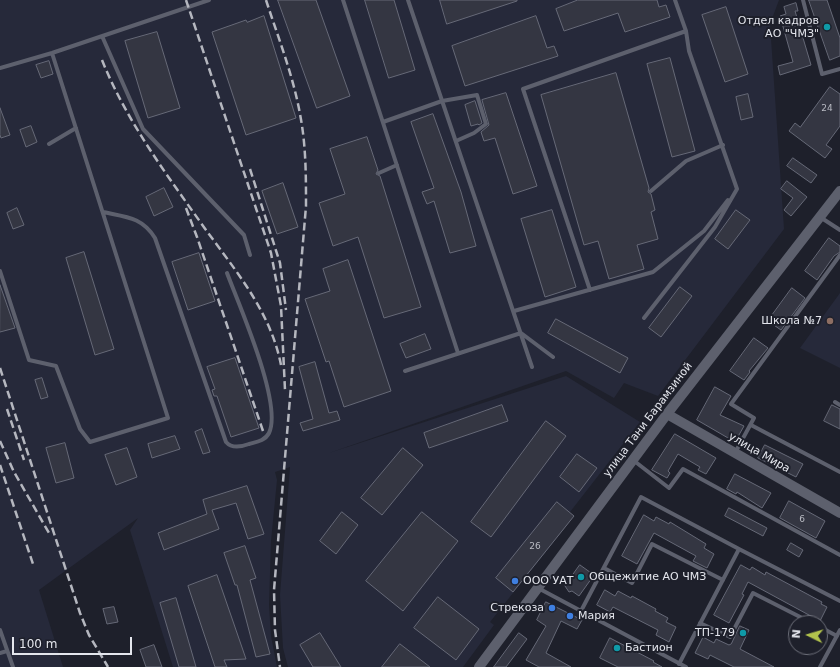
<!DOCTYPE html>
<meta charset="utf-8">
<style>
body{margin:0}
#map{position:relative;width:840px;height:667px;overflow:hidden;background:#1e202b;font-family:"DejaVu Sans",sans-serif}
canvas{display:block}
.north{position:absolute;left:788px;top:615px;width:40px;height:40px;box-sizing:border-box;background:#1e202b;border:1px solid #6d6f79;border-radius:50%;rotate:275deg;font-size:11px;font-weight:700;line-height:16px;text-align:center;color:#e4e6ed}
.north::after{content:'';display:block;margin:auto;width:14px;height:18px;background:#b2c34c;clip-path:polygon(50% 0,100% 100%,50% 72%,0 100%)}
.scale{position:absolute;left:12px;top:637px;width:120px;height:18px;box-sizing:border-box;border:2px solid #e4e6ed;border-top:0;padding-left:5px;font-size:12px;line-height:14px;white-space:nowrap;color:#e4e6ed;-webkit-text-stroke:3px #1e202b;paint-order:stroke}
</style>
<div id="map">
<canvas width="840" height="667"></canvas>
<div class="north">N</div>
<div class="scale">100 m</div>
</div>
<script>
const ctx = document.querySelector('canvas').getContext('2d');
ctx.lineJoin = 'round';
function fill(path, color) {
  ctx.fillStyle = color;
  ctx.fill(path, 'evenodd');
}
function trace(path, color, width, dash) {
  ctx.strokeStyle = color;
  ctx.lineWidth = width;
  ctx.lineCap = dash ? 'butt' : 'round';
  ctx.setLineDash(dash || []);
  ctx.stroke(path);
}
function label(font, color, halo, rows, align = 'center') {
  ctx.font = font + ' "DejaVu Sans",sans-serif';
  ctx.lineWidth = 4;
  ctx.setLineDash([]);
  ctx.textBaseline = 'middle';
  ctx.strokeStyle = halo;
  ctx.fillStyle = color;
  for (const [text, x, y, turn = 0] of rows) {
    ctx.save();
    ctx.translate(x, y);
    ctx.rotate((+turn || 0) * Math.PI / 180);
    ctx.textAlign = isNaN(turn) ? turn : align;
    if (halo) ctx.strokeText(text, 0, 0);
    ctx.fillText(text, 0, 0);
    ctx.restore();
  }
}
fill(new Path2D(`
 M0 0H779L770 24 784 229 658 396 624 383 614 398 566 371 329 453 566 376 640 422 570 512 574 516 490 622 494 625 463 667H288L283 648 280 595 290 467 275 472 277 480 271 541 269 605 271 636 277 667H173L130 530 138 518 39 590 63 667H0Z
 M840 293V368L800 348Z`), '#26293a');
const building = new Path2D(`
 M278 0H316L350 96 317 108Z
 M365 0H394L415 70 389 78Z
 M440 0H517V1L447 24Z
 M578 0H657L659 7 666 5 670 17 625 32 618 13 564 31 556 9Z
 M809 0H827L840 38V56L830 60Z
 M796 3 798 11H795L811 65 780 75 778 66 793 62 780 16 786 14 784 7Z
 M726 7 748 74 725 82 702 15Z
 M264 16 296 118 246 135 212 32 246 20 247 22Z
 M536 16 547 48 554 46 558 56 465 86 452 46Z
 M157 32 180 108 148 118 125 41Z
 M670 58 695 151 672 157 647 64Z
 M49 61 53 74 41 78 36 65Z
 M616 73 649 188 648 192 651 194 655 210 651 212 658 239 637 245 644 269 609 279 598 241 584 245 541 95Z
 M830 87 840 94V126L826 145 832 149 825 158 789 131 795 123 800 127Z
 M506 93 537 186 513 194 495 138 484 141 481 132 489 125 482 100Z
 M748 94 753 117 741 120 736 97Z
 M475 101 482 123 479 125 478 124 471 126 465 105Z
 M0 108 10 135 1 138 0 135Z
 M433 114 461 192 476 246 450 253 434 201 427 204 422 192 434 188 411 122Z
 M31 126 37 142 26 147 20 130Z
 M367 137 378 170 376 174 380 176 421 307 384 318 358 237 333 246 319 203 345 194 330 149Z
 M793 158 817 175 811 183 787 166Z
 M787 181 807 197 791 216 784 210 793 198 781 189Z
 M283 183 298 227 277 234 262 191Z
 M164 188 173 207 154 216 146 197Z
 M17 208 24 225 13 229 7 213Z
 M552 210 576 287 545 297 521 219Z
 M736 210 750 220 728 249 715 239Z
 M829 238 840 246V252L834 256 817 280 805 271Z
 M84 252 114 349 95 355 66 258Z
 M199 253 215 301 188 310 172 262Z
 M348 260 391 391 344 407 329 361 326 362 305 299 330 291 323 269Z
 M0 285 15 328 0 332Z
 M680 287 692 296 661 337 649 328Z
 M792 288 805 298 781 330 768 321Z
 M556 319 628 358 620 373 548 333Z
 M425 334 431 349 406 358 400 344Z
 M754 338 768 348 749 371 750 372 744 380 730 371Z
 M235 358 259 428 231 437 217 396H214L212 390 215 389 207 367Z
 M315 362 329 413 337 411 340 420 303 431 300 423 313 419 299 367Z
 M42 378 48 397 41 399 35 380Z
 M715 387 731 396 720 415 744 426 735 442 697 420Z
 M502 405 508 421 429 448 424 433Z
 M832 405 840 409V429L824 421Z
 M546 421 566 436 491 537 471 522Z
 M202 429 210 452 203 454 195 432Z
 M675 434 716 458 706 474 698 470 700 467 678 454 668 471 670 473 667 478 652 470Z
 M175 436 180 449 152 458 148 444Z
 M65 443 74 478 56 483 46 448Z
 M765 445 803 464 796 477 758 458Z
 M127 448 137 477 116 485 105 455Z
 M403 448 423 465 382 515 361 498Z
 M577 454 597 468 579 492 560 477Z
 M735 474 771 493 762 508 737 492 736 494 727 489Z
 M247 486 264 534 248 539 236 503 212 510 219 529 164 550 158 533 207 514 203 500Z
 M789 501 825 521 816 538 780 518Z
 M557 502 574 516 513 592 496 578Z
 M729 508 767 528 763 536 725 516Z
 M342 512 358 525 336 554 320 541Z
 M422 512 458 541 403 611 366 581Z
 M644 515 654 521 656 517 669 524 670 522 706 544 704 548 714 554 707 568 693 561 696 556 654 533 637 564 622 556Z
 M791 543 803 550 799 557 787 550Z
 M245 546 256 578 250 580 270 654 256 657 237 585H235L224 553Z
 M580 565 594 575 579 596 572 591 569 592 565 586Z
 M741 565 750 570 752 567 765 575 766 572 822 602 821 604 827 607 820 621 748 582 742 594 744 595 729 623 714 615Z
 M217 575 246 659 224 660 227 667H215L188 586Z
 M605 590 615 596 618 591 631 598 632 596 656 609 655 611 668 618 666 622 676 627 669 642 656 635 658 630 613 607 610 612 597 605Z
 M438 597 479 629 456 660 414 628Z
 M176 598 196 667H179L160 603Z
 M546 602 582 620 577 629 561 621 546 653 571 667H539L526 660 546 626 537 620Z
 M114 607 118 622 107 624 103 609Z
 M740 626 749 630 740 649 774 667H734L710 655 708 659 695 653 703 637 714 643 716 639 729 645 731 644Z
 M320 633 341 667H313L300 645Z
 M519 633 527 639 506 667H494Z
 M610 638 654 661 653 662 662 667H618L600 658Z
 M400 644 430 667H382Z
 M154 645 162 667H146L140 650Z`);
fill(building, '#343642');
trace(building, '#666977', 1);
trace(new Path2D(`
 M343 0 458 353
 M408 0 532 367
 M803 0 822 74 840 69
 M102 36 143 129 244 235 250 255
 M0 68 52 53 209 0
 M383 122 442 101 477 95 486 124 474 133 456 141
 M49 144 76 128
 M379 173 397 165
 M651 191 686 161 723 145
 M103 212C126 217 142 217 155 238L226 442C232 449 241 447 249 444 256 442 265 441 269 433 283 404 239 305 227 273
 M820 217 840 230
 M0 271 29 360 56 366 80 429 90 442 168 418 52 53
 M590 290 523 89 686 31
 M514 311 653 272 704 231 728 200
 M644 318 715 227 737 189 689 51 686 31 675 0
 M405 371 521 333 553 357
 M835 402 840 405
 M751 425 840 472
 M735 453 754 418 731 404 840 255
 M633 460 669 488 683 469 840 555
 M604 568 632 583 652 544 723 580
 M538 588 686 667
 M581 611 641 497 739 549
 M700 623 730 637 753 593 812 623
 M820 627 837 636
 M0 630 13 667
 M0 653 7 651
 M679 664 739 549 840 601
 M820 667 840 630`), '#5d606d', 4);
trace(new Path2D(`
 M667 414 840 513
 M479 667 667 414 840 191`), '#5d606d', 10);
trace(new Path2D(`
 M186 0 271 253 281 306 285 390
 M266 0C278 37 293 75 300 114 306 145 306 175 306 206L274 590 275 630 280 667
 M102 60C126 120 164 171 201 223 233 268 270 309 281 365
 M250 169 280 263 286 310
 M186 208 197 237 263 431
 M0 368 80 613 89 635 108 667
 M7 409 24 460
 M0 441 14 472 49 533
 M0 465 34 567`), '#b5b7bf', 2.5, [8, 4]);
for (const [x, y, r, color] of [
 [827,27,4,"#0f9aa8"],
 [830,321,4,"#8d6e63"],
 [581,577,4,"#0f9aa8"],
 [515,581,4,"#3f7fe0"],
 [552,608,4,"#3f7fe0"],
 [570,616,4,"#3f7fe0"],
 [743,633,4,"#0f9aa8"],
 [617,648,4,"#0f9aa8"]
]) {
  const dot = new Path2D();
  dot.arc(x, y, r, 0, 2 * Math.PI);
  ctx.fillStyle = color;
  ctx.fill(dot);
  trace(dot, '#1e202b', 1.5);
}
label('9px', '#b8bac2', null, [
 ["24",827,109],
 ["6",802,520],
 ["26",535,547]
]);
label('11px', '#e4e6ed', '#1e202b', [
 ["Отдел кадров",819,21],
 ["АО \"ЧМЗ\"",819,34],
 ["Школа №7",822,321],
 ["Общежитие АО ЧМЗ",589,577,"left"],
 ["ООО УАТ",523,581,"left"],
 ["Стрекоза",544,608],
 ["Мария",578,616,"left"],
 ["ТП-179",735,633],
 ["Бастион",625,648,"left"]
], 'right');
label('11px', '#e4e6ed', '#1e202b', [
 ["улица Тани Барамзиной",648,420,-53],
 ["улица Мира",759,453,30]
]);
</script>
